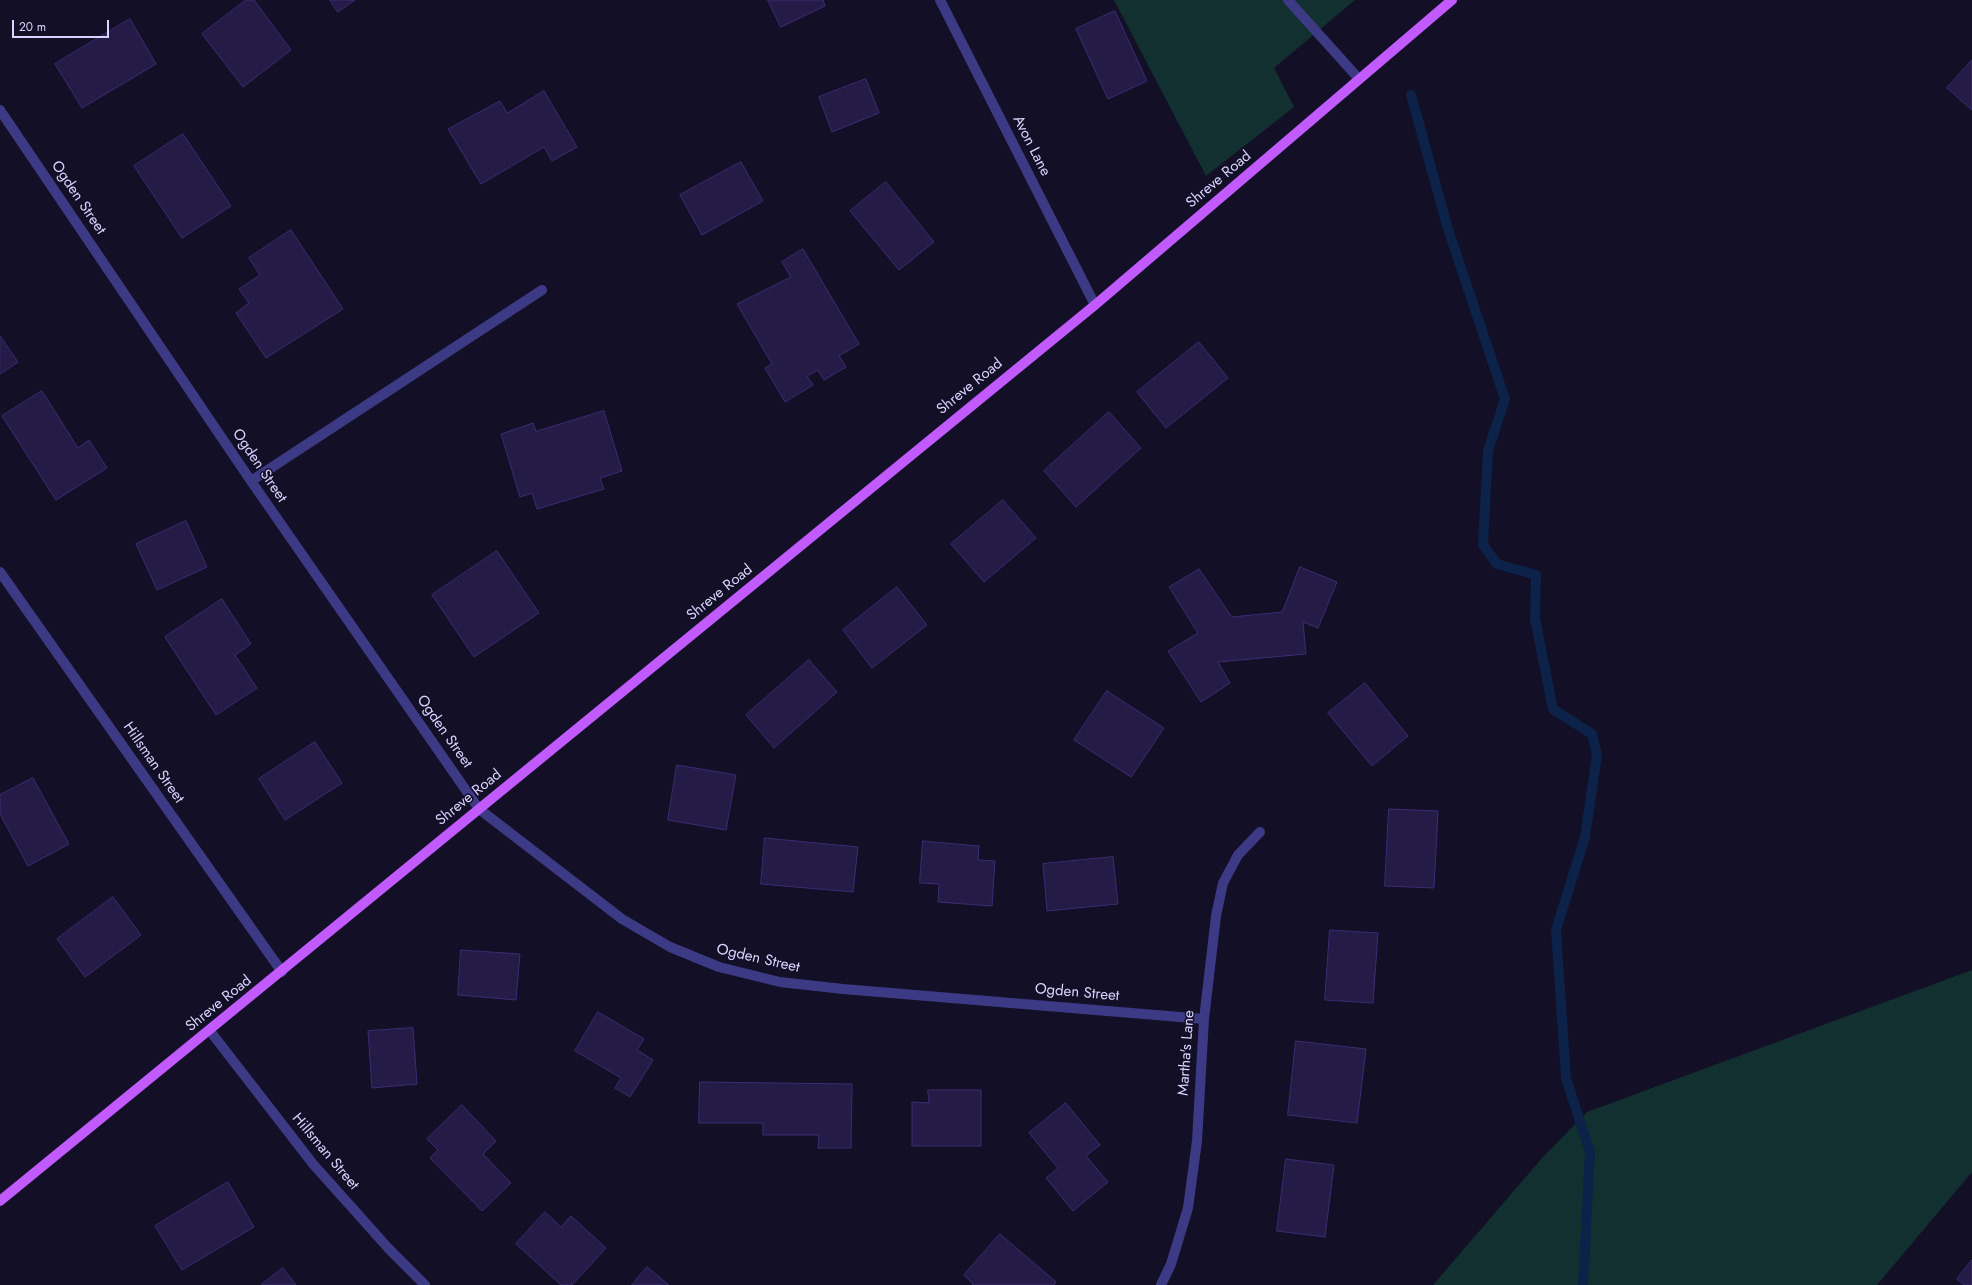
<!DOCTYPE html>
<style>
body{margin:0}
#map{position:relative;width:1972px;height:1285px;overflow:hidden;background:#130f26;font-family:Jost,sans-serif}
canvas{display:block}
.scale{position:absolute;left:12px;top:20px;width:97px;height:18px;box-sizing:border-box;border:2px solid #d9d4ff;border-top:0;padding-left:5px;font-size:12px;line-height:14px;white-space:nowrap;color:#d9d4ff;-webkit-text-stroke:3px #130f26;paint-order:stroke}
</style>
<div id="map">
<canvas width="1972" height="1285"></canvas>
<div class="scale">20 m</div>
</div>
<script>
const ctx = document.querySelector('canvas').getContext('2d');
ctx.lineJoin = 'round';
function fill(path, color) {
  ctx.fillStyle = color;
  ctx.fill(path, 'evenodd');
}
function trace(path, color, width, dash) {
  ctx.strokeStyle = color;
  ctx.lineWidth = width;
  ctx.lineCap = dash ? 'butt' : 'round';
  ctx.setLineDash(dash || []);
  ctx.stroke(path);
}
function label(font, color, halo, rows, align = 'center') {
  ctx.font = font + ' Jost,sans-serif';
  ctx.lineWidth = 3;
  ctx.setLineDash([]);
  ctx.textBaseline = 'middle';
  ctx.strokeStyle = halo;
  ctx.fillStyle = color;
  for (const [text, x, y, turn = 0] of rows) {
    ctx.save();
    ctx.translate(x, y);
    ctx.rotate((+turn || 0) * Math.PI / 180);
    ctx.textAlign = isNaN(turn) ? turn : align;
    if (halo) ctx.strokeText(text, 0, 0);
    ctx.fillText(text, 0, 0);
    ctx.restore();
  }
}
fill(new Path2D(`
 M1114 0H1355L1274 68 1294 107 1206 176Z
 M1972 970V1172L1877 1285H1433L1542 1158 1587 1112Z`), '#12302f');
trace(new Path2D(`
 M1411 95 1448 229 1505 399 1488 451 1483 545 1497 564 1536 575 1535 619 1553 709 1592 734 1597 755 1585 837 1556 930 1566 1078 1590 1152 1583 1285`), '#0c2248', 10);
const building = new Path2D(`
 M246 0H254L291 50 243 87 202 34Z
 M330 0H355L338 12Z
 M768 0H823L825 6 781 27Z
 M1115 11 1147 81 1108 99 1076 29Z
 M130 19 156 64 82 108 55 64Z
 M1972 60V110L1947 88Z
 M866 79 879 113 832 132 819 97Z
 M544 91 577 147 552 161 544 147 481 184 448 129 500 101 507 113Z
 M183 134 231 206 182 238 134 166Z
 M741 162 763 201 702 235 680 195Z
 M886 182 934 242 899 270 850 211Z
 M291 230 343 309 266 358 236 313 249 303 239 289 260 275 249 258Z
 M803 249 859 344 839 356 846 367 824 380 818 370 807 376 813 385 785 402 765 368 772 364 737 304 791 277 782 262Z
 M0 336 18 362 0 374Z
 M1199 342 1228 378 1166 428 1137 392Z
 M42 391 78 448 89 440 107 468 56 500 2 416Z
 M604 411 622 471 600 478 604 489 537 509 532 493 520 497 501 434 533 423 536 431Z
 M1109 412 1141 448 1076 507 1044 471Z
 M1003 500 1036 538 984 582 951 544Z
 M186 521 207 567 157 590 136 544Z
 M497 551 539 613 474 657 432 595Z
 M1300 567 1337 582 1318 628 1303 622 1306 654 1218 662 1230 683 1201 702 1168 651 1198 633 1169 587 1199 569 1232 617 1282 612Z
 M897 587 927 625 872 668 843 630Z
 M222 599 251 644 235 655 257 688 216 715 165 637Z
 M809 660 837 692 774 748 746 715Z
 M1365 683 1408 736 1372 766 1328 713Z
 M1107 691 1164 728 1131 777 1074 740Z
 M315 742 342 783 285 820 259 779Z
 M677 765 736 775 726 830 668 820Z
 M33 778 69 844 28 866 0 814V795Z
 M1389 809 1438 811 1434 888 1385 886Z
 M765 838 858 847 853 892 761 884Z
 M923 841 979 846 978 860 995 861 992 906 938 902 939 884 920 883Z
 M1113 857 1118 904 1047 911 1043 864Z
 M113 897 141 935 85 977 57 939Z
 M1330 930 1378 933 1373 1003 1325 1000Z
 M461 950 520 954 516 1000 458 995Z
 M598 1012 644 1039 637 1050 653 1060 630 1097 615 1088 621 1078 575 1051Z
 M413 1028 417 1084 372 1088 368 1031Z
 M1296 1041 1366 1049 1357 1123 1288 1115Z
 M700 1082 852 1084 851 1148H818L819 1135H763V1123H699Z
 M928 1090H981V1146H912V1102L929 1103Z
 M1066 1103 1100 1145 1086 1156 1108 1182 1073 1211 1046 1178 1058 1168 1029 1133Z
 M462 1105 496 1141 483 1154 511 1183 482 1211 430 1158 438 1150 427 1139Z
 M1286 1159 1334 1165 1325 1237 1277 1231Z
 M228 1182 254 1227 182 1270 155 1226Z
 M545 1212 561 1227 571 1216 606 1248 572 1285H561L516 1244Z
 M1000 1234 1056 1282 1054 1285H972L973 1284 964 1275Z
 M1972 1260V1285H1964L1957 1279Z
 M647 1267 669 1285H632Z
 M283 1268 296 1285H261Z`);
fill(building, '#241b47');
trace(building, '#3b2d73', 1);
trace(new Path2D(`
 M940 0 1095 305
 M1288 0 1359 79
 M0 110 251 481 479 809 622 919 670 947 719 967 780 982 843 989 1204 1019
 M251 481 542 290
 M0 572 282 972
 M210 1031 313 1164 389 1249 425 1285
 M1161 1285 1171 1264 1188 1208 1197 1141 1204 1019 1216 916 1223 883 1238 855 1260 832`), '#3d3a85', 10);
trace(new Path2D(`
 M0 1201 1095 305 1452 0`), '#c25bff', 10);
label('15px', '#d9d4ff', '#130f26', [
 ["Avon Lane",1031,146,63],
 ["Shreve Road",1219,180,-40],
 ["Ogden Street",78,198,56],
 ["Shreve Road",970,387,-39],
 ["Ogden Street",259,466,56],
 ["Shreve Road",720,593,-39],
 ["Ogden Street",444,732,55],
 ["Hillsman Street",153,763,55],
 ["Shreve Road",469,798,-39],
 ["Ogden Street",758,959,13],
 ["Ogden Street",1077,993,5],
 ["Shreve Road",219,1004,-39],
 ["Martha's Lane",1187,1053,-86],
 ["Hillsman Street",325,1152,50]
]);
</script>
